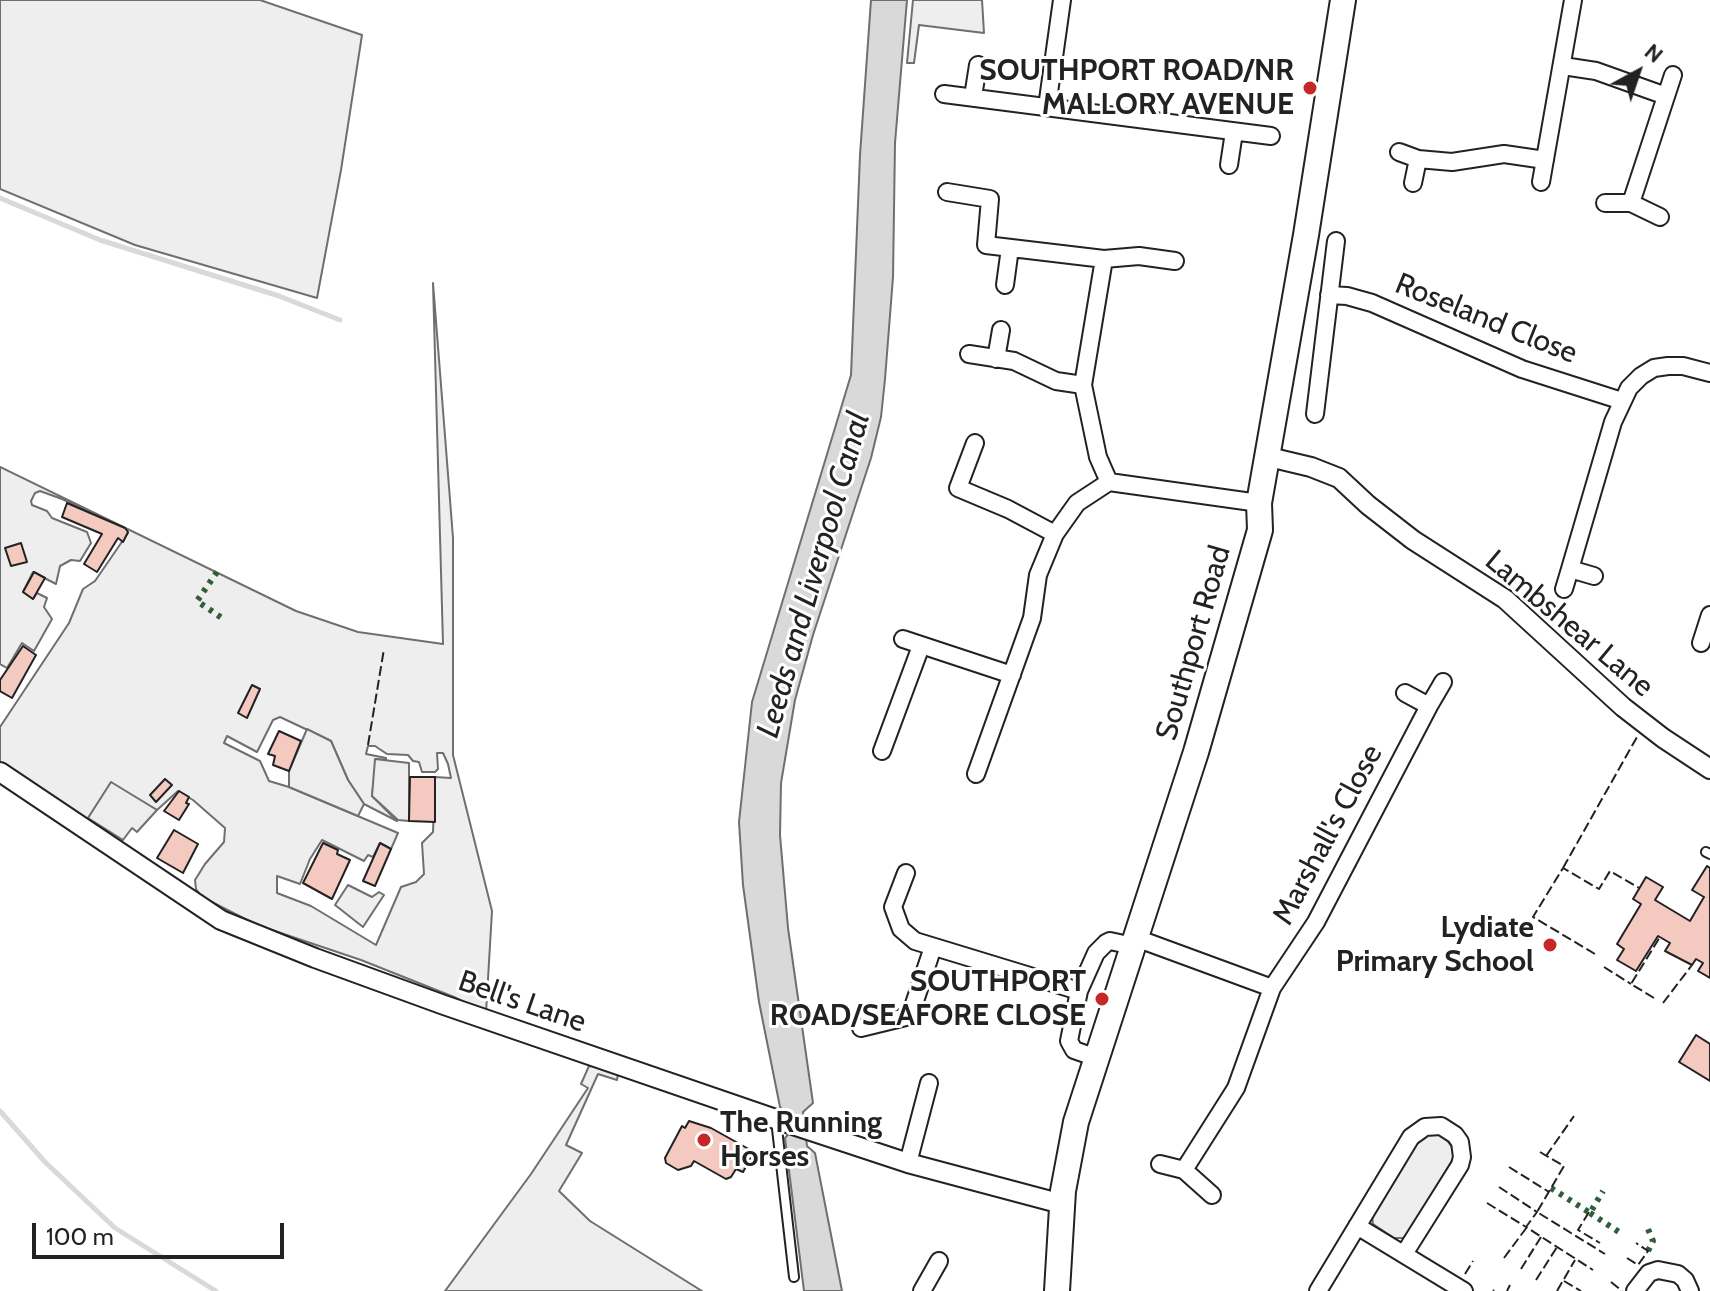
<!DOCTYPE html>
<style>
body{margin:0}
#map{position:relative;width:1710px;height:1291px;overflow:hidden;background:#fff;font-family:Cabin,sans-serif}
canvas{display:block}
.north{position:absolute;left:1598px;top:32px;width:80px;height:80px;-webkit-text-stroke:6px #fff;paint-order:stroke;rotate:40deg;font-size:22px;font-weight:700;line-height:32px;text-align:center;color:#222}
.north::after{content:'';display:block;margin:auto;width:28px;height:36px;background:#222;clip-path:polygon(50% 0,100% 100%,50% 72%,0 100%)}
.scale{position:absolute;left:32px;top:1223px;width:252px;height:36px;box-sizing:border-box;border:4px solid #222;border-top:0;padding-left:10px;font-size:24px;line-height:28px;white-space:nowrap;color:#222;-webkit-text-stroke:6px #fff;paint-order:stroke}
</style>
<div id="map">
<canvas width="1710" height="1291"></canvas>
<div class="north">N</div>
<div class="scale">100 m</div>
</div>
<script>
const ctx = document.querySelector('canvas').getContext('2d');
ctx.lineJoin = 'round';
function fillPath(path, color) {
  ctx.fillStyle = color;
  ctx.fill(path, 'evenodd');
}
function poly(rows) {
  const path = new Path2D();
  for (const r of rows) {
    path.moveTo(r[0], r[1]);
    for (let i = 2; i < r.length; i += 2) path.lineTo(r[i], r[i + 1]);
  }
  return path;
}
function strokePath(path, color, width, dash) {
  ctx.strokeStyle = color;
  ctx.lineWidth = width;
  ctx.lineCap = dash ? 'butt' : 'round';
  ctx.setLineDash(dash || []);
  ctx.stroke(path);
}
function write(font, color, halo, rows, align = 'center') {
  ctx.font = font + ' Cabin,sans-serif';
  ctx.lineWidth = 6;
  ctx.setLineDash([]);
  ctx.textBaseline = 'middle';
  ctx.strokeStyle = halo;
  ctx.fillStyle = color;
  for (const [text, x, y, turn = 0] of rows) {
    ctx.save();
    ctx.translate(x, y);
    ctx.rotate((+turn || 0) * Math.PI / 180);
    ctx.textAlign = isNaN(turn) ? turn : align;
    if (halo) ctx.strokeText(text, 0, 0);
    ctx.fillText(text, 0, 0);
    ctx.restore();
  }
}
const green = poly([
 [0,0,260,0,362,35,341,170,317,298,135,245,0,189,0,0],
 [913,0,982,0,984,33,919,25,914,63,907,63,913,0],
 [433,283,453,538,453,755,492,911,486,1013,454,997,361,960,257,925,202,897,196,889,195,880,205,864,224,842,225,828,193,800,178,791,157,810,111,783,87,820,0,763,0,727,69,623,83,589,95,581,128,533,124,528,62,499,40,491,35,493,31,501,32,505,47,511,52,518,87,532,91,543,80,561,71,560,60,566,56,584,33,572,23,592,33,599,37,593,47,598,44,607,52,619,34,651,22,643,7,668,0,664,0,467,296,611,358,632,443,644,433,283],
 [280,717,331,741,348,780,364,804,397,821,372,796,376,759,386,760,386,758,366,754,368,746,375,746,387,754,408,755,413,761,419,762,422,772,435,772,438,769,437,753,443,753,448,764,451,778,435,777,433,832,422,843,424,874,416,882,401,887,376,945,311,906,277,893,277,876,300,884,310,859,322,840,364,861,368,855,373,857,380,843,391,849,398,833,289,787,269,781,260,761,224,743,227,736,257,752,273,720,280,717],
 [348,885,372,897,379,892,384,895,363,927,335,905,348,885],
 [589,1066,602,1067,618,1074,617,1080,598,1074,566,1145,582,1153,559,1191,590,1221,702,1291,445,1291,531,1174,588,1088,581,1084,589,1066],
 [1427,1134,1440,1135,1447,1140,1453,1149,1453,1159,1407,1235,1403,1238,1394,1238,1373,1224,1372,1216,1416,1142,1427,1134]
]);
const parking = poly([
 [307,729,331,741,348,780,364,804,358,816,289,787,289,771,307,729],
 [375,759,409,763,409,821,398,820,372,796,375,759],
 [111,782,157,810,137,832,132,828,123,840,88,818,111,782]
]);
const water = poly([
 [871,0,907,0,895,143,893,277,885,379,881,417,871,458,813,635,795,700,781,783,780,835,788,928,813,1103,803,1112,807,1146,815,1153,842,1291,804,1291,785,1138,792,1130,792,1120,780,1107,759,1002,743,885,739,822,752,702,851,375,860,155,871,0]
]);
const stream = poly([
 [0,198,100,240,279,296,340,320],
 [0,1111,45,1162,115,1228,216,1291]
]);
const building = poly([
 [67,503,125,528,128,532,123,542,118,538,97,572,84,564,102,534,62,517,67,503],
 [21,543,27,562,11,566,5,548,21,543],
 [34,572,45,578,33,599,23,592,34,572],
 [23,646,36,655,12,698,0,691,0,680,23,646],
 [252,685,260,689,247,718,238,713,252,685],
 [279,731,301,741,289,771,273,765,275,756,268,754,279,731],
 [410,777,435,777,435,822,409,821,410,777],
 [165,779,172,785,156,802,150,795,165,779],
 [179,791,189,797,186,803,189,804,179,820,164,811,179,791],
 [174,830,198,844,183,873,157,858,174,830],
 [323,843,338,850,337,854,350,860,332,899,303,883,323,843],
 [380,843,391,849,375,886,363,881,380,843],
 [1707,866,1710,868,1710,978,1698,971,1703,963,1696,959,1692,965,1665,951,1670,943,1658,936,1636,971,1617,960,1624,949,1617,944,1641,904,1633,899,1646,877,1663,887,1655,900,1690,921,1704,897,1692,890,1707,866],
 [1696,1035,1710,1044,1710,1081,1679,1062,1696,1035],
 [689,1121,711,1128,754,1152,743,1172,736,1169,731,1177,726,1179,694,1161,691,1166,678,1170,666,1163,665,1158,682,1126,685,1128,689,1121]
]);
const service = poly([
 [1706,852,1710,854],
 [776,1120,794,1277]
]);
const minor = poly([
 [1563,66,1596,71,1666,96],
 [944,94,1271,136],
 [973,97,978,65],
 [1047,107,1062,0],
 [1399,152,1418,159,1413,183],
 [1418,159,1452,162,1504,154,1545,160],
 [1229,165,1234,132],
 [1541,182,1573,0],
 [947,192,990,199,986,245,1104,259,1139,256,1175,261],
 [1605,203,1631,203,1660,217],
 [1631,203,1673,75],
 [1104,259,1083,385,1098,457,1109,482],
 [1005,285,1010,248],
 [1329,295,1347,296,1372,303,1522,369,1622,401],
 [969,354,1014,361,1056,381,1083,385],
 [996,359,1001,330],
 [1315,414,1336,241],
 [975,443,958,488,1008,509,1055,534],
 [1570,569,1613,422,1629,388,1641,376,1654,368,1668,366,1683,366,1710,373],
 [1564,589,1570,569,1594,576],
 [903,639,1012,675],
 [1701,643,1710,615],
 [1405,693,1429,706,1443,682],
 [882,751,921,646],
 [976,774,1032,618,1038,575,1055,534,1077,503,1109,482,1259,503],
 [906,873,893,907,901,929,915,941,1079,991],
 [1136,938,1272,988],
 [861,1028,910,1016,933,947],
 [1097,1058,1074,1050,1069,1041,1079,991,1096,953,1106,943,1110,941,1133,946],
 [908,1163,929,1083],
 [1160,1164,1184,1170,1212,1195],
 [1184,1170,1236,1088,1272,988,1316,922,1429,706],
 [1357,1226,1464,1291],
 [922,1291,939,1261],
 [1318,1291,1411,1137,1425,1127,1441,1126,1455,1135,1460,1142,1462,1157,1460,1165,1404,1254],
 [1635,1291,1649,1273,1658,1270,1678,1274,1685,1280,1690,1291]
]);
const tertiary = poly([
 [1269,457,1311,467,1339,478,1368,505,1413,540,1505,599,1623,707,1663,738,1710,769],
 [0,772,221,920,315,958,444,1005,790,1124,908,1163,1062,1204]
]);
const primary = poly([
 [1057,1291,1063,1191,1076,1122,1196,752,1260,530,1259,503,1306,235,1343,0]
]);
const hedge = poly([
 [217,572,197,601,222,618],
 [1551,1188,1590,1213,1603,1191],
 [1590,1213,1619,1232],
 [1648,1251,1653,1241,1648,1229]
]);
const fence = poly([
 [368,745,384,649],
 [1563,868,1637,737],
 [1595,954,1533,917,1563,868,1599,889,1610,871,1639,888],
 [1604,967,1631,984],
 [1654,998,1631,984,1660,937],
 [1663,1003,1692,965],
 [1540,1152,1564,1166,1537,1212,1605,1254],
 [1546,1156,1574,1116],
 [1509,1167,1549,1192],
 [1499,1187,1537,1212,1526,1227,1593,1270],
 [1487,1203,1526,1227],
 [1589,1212,1578,1230,1600,1243],
 [1504,1258,1527,1227],
 [1627,1258,1638,1265,1648,1251,1636,1243],
 [1521,1269,1541,1237],
 [1465,1274,1473,1261],
 [1536,1280,1557,1247],
 [1564,1281,1581,1291],
 [1611,1282,1622,1291],
 [1493,1290,1494,1291],
 [1507,1291,1510,1285],
 [1557,1291,1575,1260]
]);
const markers = [
 [1310,88,8,"#c62828"],
 [1550,945,8,"#c62828"],
 [1102,999,8,"#c62828"],
 [704,1140,8,"#c62828"]
];
const poiNames = [
 ["SOUTHPORT ROAD/NR",1294,71],
 ["MALLORY AVENUE",1294,105],
 ["Lydiate",1534,928],
 ["Primary School",1534,962],
 ["SOUTHPORT",1086,982],
 ["ROAD/SEAFORE CLOSE",1086,1016],
 ["The Running",720,1123,"left"],
 ["Horses",720,1157,"left"]
];
const streetNames = [
 ["Roseland Close",1486,319,22],
 ["Lambshear Lane",1569,624,40],
 ["Southport Road",1194,643,-74],
 ["Marshall's Close",1328,835,-62],
 ["Bell's Lane",522,1002,19]
];
const waterNames = [
 ["Leeds and Liverpool Canal",814,575,-74]
];
fillPath(green, '#eee');
strokePath(green, '#6f6f6f', 2);
fillPath(parking, '#ededed');
strokePath(parking, '#6f6f6f', 2);
fillPath(water, '#d9d9d9');
strokePath(water, '#6f6f6f', 2);
strokePath(stream, '#d9d9d9', 5);
fillPath(building, '#f3c9c0');
strokePath(building, '#222', 2);
strokePath(service, '#222', 12);
strokePath(minor, '#222', 20);
strokePath(tertiary, '#222', 22);
strokePath(primary, '#222', 28);
strokePath(service, '#fff', 8);
strokePath(minor, '#fff', 16);
strokePath(tertiary, '#fff', 18);
strokePath(primary, '#fff', 24);
strokePath(hedge, '#2f5e38', 6, [4, 6]);
strokePath(fence, '#222', 2, [10, 4]);
for (const [x, y, r, color] of markers) {
  const dot = new Path2D();
  dot.arc(x, y, r, 0, 2 * Math.PI);
  ctx.fillStyle = color;
  ctx.fill(dot);
  strokePath(dot, '#fff', 3);
}
write('bold 30px', '#222', '#fff', poiNames, 'right');
write('30px', '#222', '#fff', streetNames);
write('italic 32px', '#222', '#fff', waterNames);
</script>
